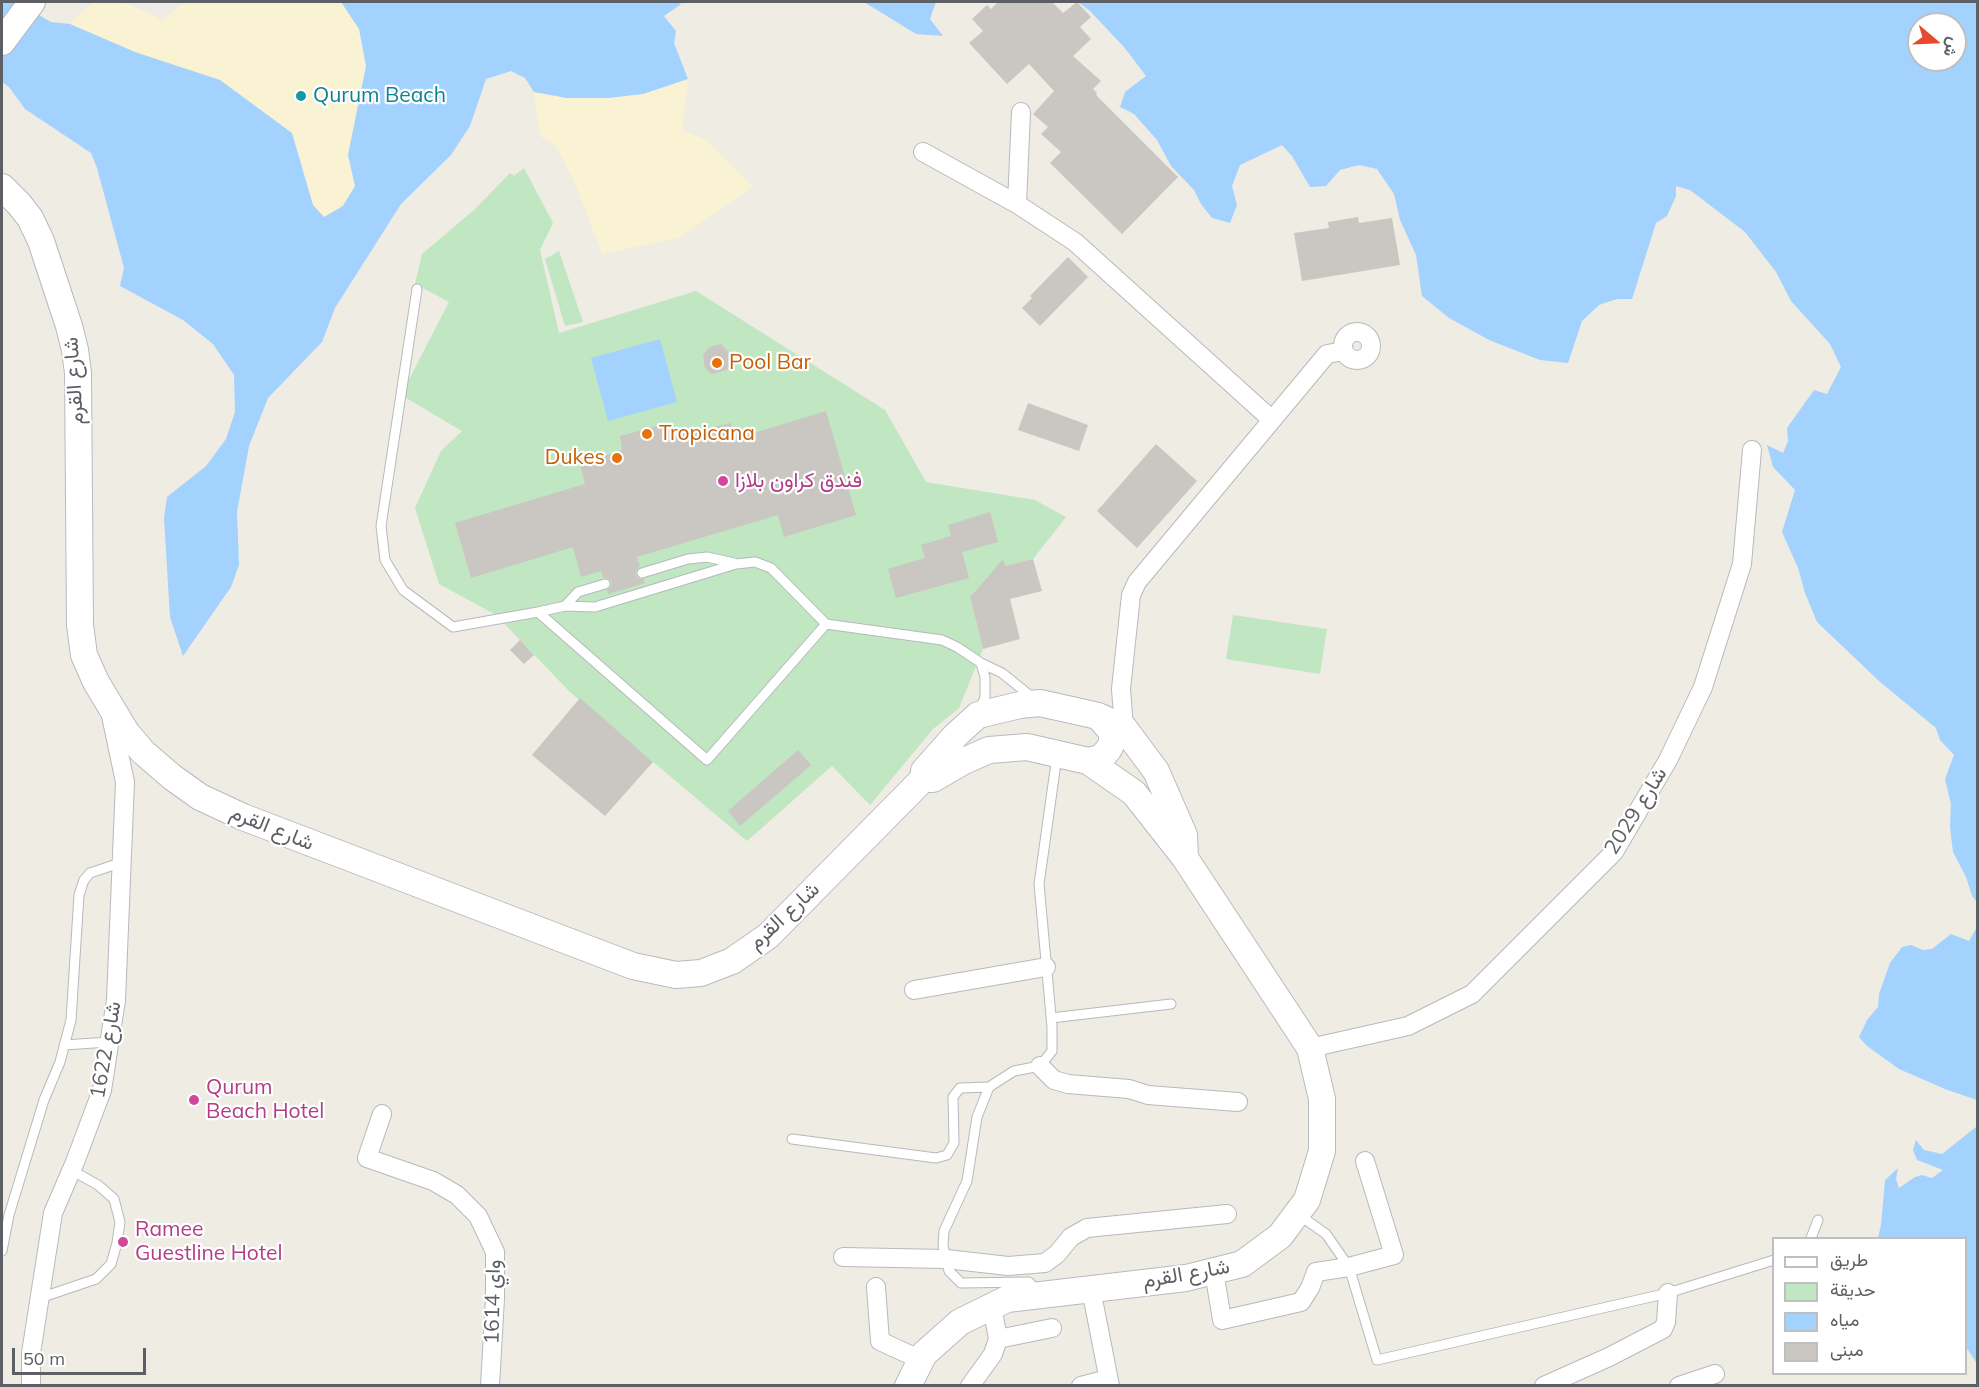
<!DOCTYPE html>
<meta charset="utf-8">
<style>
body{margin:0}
#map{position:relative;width:1979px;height:1387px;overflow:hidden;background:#eeece3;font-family:Mulish,Vazirmatn,sans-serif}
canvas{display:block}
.frame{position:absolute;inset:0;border:3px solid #5c5f64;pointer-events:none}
.legend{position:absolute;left:1772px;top:1237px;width:195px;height:138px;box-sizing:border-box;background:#fff;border:2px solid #bebfc1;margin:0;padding:8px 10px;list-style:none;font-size:18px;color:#5c5f64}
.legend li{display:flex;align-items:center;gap:12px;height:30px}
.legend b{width:30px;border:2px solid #bebfc1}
.north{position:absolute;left:1907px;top:12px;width:60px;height:60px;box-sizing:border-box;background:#fff;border:2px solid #bebfc1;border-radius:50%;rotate:109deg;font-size:16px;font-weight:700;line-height:24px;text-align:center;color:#5c5f64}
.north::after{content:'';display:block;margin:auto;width:21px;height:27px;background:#e8482f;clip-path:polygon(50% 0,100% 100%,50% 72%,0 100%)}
.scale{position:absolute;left:12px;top:1348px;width:134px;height:27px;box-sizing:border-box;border:3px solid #5c5f64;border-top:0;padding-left:8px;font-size:18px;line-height:21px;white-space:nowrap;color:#5c5f64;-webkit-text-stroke:4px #fff;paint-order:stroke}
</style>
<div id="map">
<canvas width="1979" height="1387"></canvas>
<div class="frame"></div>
<ul class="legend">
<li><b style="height:8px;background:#fff"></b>طريق</li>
<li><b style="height:16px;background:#c0e6c2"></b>حديقة</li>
<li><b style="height:16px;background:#a3d2fe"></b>مياه</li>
<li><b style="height:16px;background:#cac6c1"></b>مبنى</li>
</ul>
<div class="north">ش</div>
<div class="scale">50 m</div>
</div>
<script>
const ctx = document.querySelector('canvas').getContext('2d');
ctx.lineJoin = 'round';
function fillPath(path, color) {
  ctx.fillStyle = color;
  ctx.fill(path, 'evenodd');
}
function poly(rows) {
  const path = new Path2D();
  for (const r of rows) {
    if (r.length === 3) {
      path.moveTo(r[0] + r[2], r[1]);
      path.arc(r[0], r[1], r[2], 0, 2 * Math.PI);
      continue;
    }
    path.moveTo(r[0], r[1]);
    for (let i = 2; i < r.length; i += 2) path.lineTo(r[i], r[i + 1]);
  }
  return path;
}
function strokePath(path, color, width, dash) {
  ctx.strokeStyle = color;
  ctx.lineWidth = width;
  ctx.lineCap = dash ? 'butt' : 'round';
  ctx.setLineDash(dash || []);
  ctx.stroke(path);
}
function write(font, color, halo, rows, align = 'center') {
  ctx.font = font + ' Mulish,Vazirmatn,sans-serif';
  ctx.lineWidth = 4.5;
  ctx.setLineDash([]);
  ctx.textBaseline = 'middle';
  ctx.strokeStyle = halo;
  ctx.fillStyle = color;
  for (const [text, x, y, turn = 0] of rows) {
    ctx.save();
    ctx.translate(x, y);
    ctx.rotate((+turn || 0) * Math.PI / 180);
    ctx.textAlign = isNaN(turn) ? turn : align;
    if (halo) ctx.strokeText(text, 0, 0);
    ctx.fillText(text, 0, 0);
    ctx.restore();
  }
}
const green = poly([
 [524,168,553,223,540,250,559,333,696,291,885,410,926,482,1035,500,1066,517,1033,559,994,569,970,597,983,649,959,708,933,729,870,805,832,766,747,841,569,691,496,615,439,584,415,508,441,451,462,431,401,395,449,302,415,284,422,254,474,210,510,173,514,176],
 [559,251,583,322,565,326,545,259],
 [1233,615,1327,629,1320,674,1226,659]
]);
const sand = poly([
 [98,2,123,2,163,20,185,2,341,2,359,29,366,66,348,155,355,186,343,205,324,218,313,205,292,133,276,123,135,52,70,24,90,5],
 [688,79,682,130,708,141,753,187,679,238,602,254,577,188,557,147,540,136,534,92,567,98,643,94]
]);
const water = poly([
 [2,2,16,2,51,22,70,24,135,52,220,80,292,133,313,205,324,217,343,206,355,186,348,155,366,66,359,29,341,2,681,2,680,5,664,16,676,31,674,43,688,79,643,94,608,98,567,98,534,92,525,78,511,71,486,79,470,126,451,155,401,204,335,308,322,342,268,398,249,446,237,512,239,565,231,587,183,656,170,617,164,518,167,497,206,466,226,439,235,412,234,375,213,344,183,320,120,286,124,268,97,168,91,153,25,109,9,87,2,82],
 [864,2,936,2,930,19,943,36,916,34],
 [1078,2,1977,2,1977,902,1972,896,1966,877,1953,852,1950,827,1951,804,1945,779,1954,755,1940,740,1936,728,1879,681,1817,622,1805,593,1798,568,1782,532,1795,490,1773,467,1767,445,1783,453,1788,441,1787,428,1814,390,1827,394,1841,367,1830,344,1791,301,1776,272,1745,232,1690,190,1676,186,1676,196,1667,216,1656,223,1632,299,1617,299,1599,305,1582,321,1568,363,1540,360,1489,340,1449,318,1422,296,1416,255,1400,220,1394,194,1377,169,1359,165,1340,170,1326,186,1310,187,1292,156,1282,145,1240,165,1232,186,1237,205,1230,223,1212,218,1201,204,1194,190,1171,166,1157,140,1134,114,1120,107,1125,92,1146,76,1124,47,1090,11],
 [1919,24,1955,24,1955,60,1919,60],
 [660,339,677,402,608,421,591,358],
 [1977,927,1977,1100,1945,1089,1899,1069,1867,1046,1859,1037,1867,1020,1878,1007,1879,994,1890,963,1902,947,1911,945,1923,950,1932,949,1951,934,1969,941],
 [1977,1122,1978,1364,1977,1364,1968,1350,1966,1349,1966,1238,1878,1238,1881,1225,1885,1180,1898,1168,1896,1179,1899,1188,1915,1177,1922,1175,1932,1178,1943,1170,1917,1160,1913,1150,1916,1140,1924,1150,1942,1154,1976,1127]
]);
const building = poly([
 [998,2,1052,2,1063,13,1077,2,1091,17,1080,27,1091,39,1073,56,1101,81,1093,89,1097,93,1096,95,1178,177,1122,234,1050,163,1061,152,1041,134,1048,127,1033,114,1054,91,1029,64,1007,84,969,43,983,31,972,19,987,5,991,9],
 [1358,217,1359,223,1392,218,1400,265,1302,281,1294,233,1329,228,1328,222],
 [1068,257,1088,277,1040,326,1022,308,1032,298,1030,296],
 [721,344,734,358,727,370,712,374,705,368,703,355,709,347],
 [1028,403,1088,425,1079,451,1018,430],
 [826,411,856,515,784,537,778,515,637,557,640,566,637,569,635,574,638,578,644,579,645,583,608,594,607,590,610,588,612,583,609,579,603,577,601,571,581,577,573,547,471,578,455,523,585,484,580,464,622,450,620,436,670,423,675,435,731,423,734,439],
 [1156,444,1197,481,1137,548,1097,511],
 [990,512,998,542,962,552,969,578,896,598,888,569,925,558,921,545,951,536,948,525],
 [1003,559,1005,566,1033,559,1042,591,1010,599,1020,639,983,649,970,597],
 [520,640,534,655,524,664,510,650],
 [580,698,653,762,605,816,532,755],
 [798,750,811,765,740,826,728,811]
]);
const lane = poly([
 [417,289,381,526,385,560,403,590,453,627,538,612],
 [642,573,688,559,707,557,734,563],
 [565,606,578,592,605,584],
 [826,624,707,760,538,612,565,606,595,607,736,564,755,562,771,568,826,624,942,640,957,647,981,663,1002,673,1033,698],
 [980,710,985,697,985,677,981,663],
 [1051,1018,1171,1004],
 [64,1045,109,1042],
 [792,1139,936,1158,947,1155,954,1143,953,1097,960,1088,989,1087],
 [1299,1215,1326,1234,1349,1267,1377,1360,1668,1293,1774,1260],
 [1811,1238,1818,1220],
 [2,1251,9,1215,44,1100,60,1062,71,1020,79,895,84,880,90,873,123,862],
 [1038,1292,1029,1282,961,1283,949,1271,943,1246,944,1231,967,1181,977,1117,989,1087,1014,1071,1040,1066,1052,1051,1052,1027,1039,884,1057,756],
 [40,1298,96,1279,111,1264,117,1243,120,1222,114,1199,98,1185,71,1170]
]);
const street = poly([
 [1021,112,1017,204,1075,242,1272,420,1137,582,1131,595,1121,689,1124,728],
 [923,152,1017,204],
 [1357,346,14],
 [1272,420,1327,354,1344,351],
 [914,990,1046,967],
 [1310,1048,1408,1026,1472,994,1614,852,1668,760,1703,687,1742,564,1752,450],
 [1040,1066,1054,1080,1068,1084,1129,1089,1148,1095,1238,1102],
 [382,1114,367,1158,433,1181,457,1195,478,1216,495,1252,495,1298,490,1386],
 [843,1257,946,1259,1008,1266,1045,1263,1057,1254,1071,1237,1087,1228,1227,1214],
 [1214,1271,1222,1320,1301,1302,1310,1288,1316,1272,1349,1267,1394,1255,1365,1161],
 [876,1287,880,1341,921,1360],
 [1091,1289,1110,1386],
 [998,1339,1052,1328],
 [31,1386,31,1353,53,1213,75,1162,102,1090,116,1000,125,782,111,716],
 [970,1386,993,1354,998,1339,992,1306],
 [1081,1386,1108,1379],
 [1544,1386,1609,1357,1663,1329,1666,1322,1668,1293],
 [1679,1386,1715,1374]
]);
const secondary = poly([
 [2,42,32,2],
 [2,187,19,204,30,218,41,241,69,326,75,350,78,373,80,625,84,655,96,682,126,732,143,752,172,777,200,797,243,817,633,966,676,975,701,973,732,961,768,936,923,779,924,771,956,735,978,715,1020,705,1040,703,1098,716,1124,728,1156,771,1184,835,1185,858],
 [1088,761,1101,758,1109,749,1112,742,1112,732,1098,716],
 [908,1386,924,1354,960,1322,1007,1299,1186,1278,1242,1264,1280,1236,1307,1200,1322,1151,1322,1099,1310,1048,1185,858,1134,793,1088,761,1027,747,989,750,964,761,933,779,923,779]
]);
const markers = [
 [301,96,6,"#0f9aa8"],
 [717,363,6,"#e8710a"],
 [647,434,6,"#e8710a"],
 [617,458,6,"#e8710a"],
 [723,481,6,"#d1479c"],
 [194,1100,6,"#d1479c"],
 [123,1242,6,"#d1479c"]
];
const cultureNames = [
 ["Qurum Beach",313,96]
];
const foodNames = [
 ["Pool Bar",729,363],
 ["Tropicana",659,434],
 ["Dukes",605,458,"right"]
];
const streetNames = [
 ["شارع القرم",74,381,-94],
 ["2029 شارع",1636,811,-58],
 ["شارع القرم",272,828,22],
 ["شارع القرم",784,916,-43],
 ["1622 شارع",106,1050,-80],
 ["شارع القرم",1186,1274,-10],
 ["واي 1614",493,1302,-89]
];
const hotelNames = [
 ["فندق كراون بلازا",735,481],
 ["Qurum",206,1088],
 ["Beach Hotel",206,1112],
 ["Ramee",135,1230],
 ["Guestline Hotel",135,1254]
];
fillPath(green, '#c0e6c2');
fillPath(sand, '#faf3d3');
fillPath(water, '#a3d2fe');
fillPath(building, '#cac6c1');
strokePath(lane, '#b6b9be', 11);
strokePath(street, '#b6b9be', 20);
strokePath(secondary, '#b7bac0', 28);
strokePath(lane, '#fff', 9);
strokePath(street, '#fff', 18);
strokePath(secondary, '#fff', 26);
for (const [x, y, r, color] of markers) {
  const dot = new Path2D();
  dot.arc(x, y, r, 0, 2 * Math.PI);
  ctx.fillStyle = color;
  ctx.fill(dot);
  strokePath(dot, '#fff', 2);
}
write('21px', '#0d838f', '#fff', cultureNames, 'left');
write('21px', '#c56008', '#fff', foodNames, 'left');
write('21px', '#5c5f64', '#fff', streetNames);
write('21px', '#b23c85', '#fff', hotelNames, 'left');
</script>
